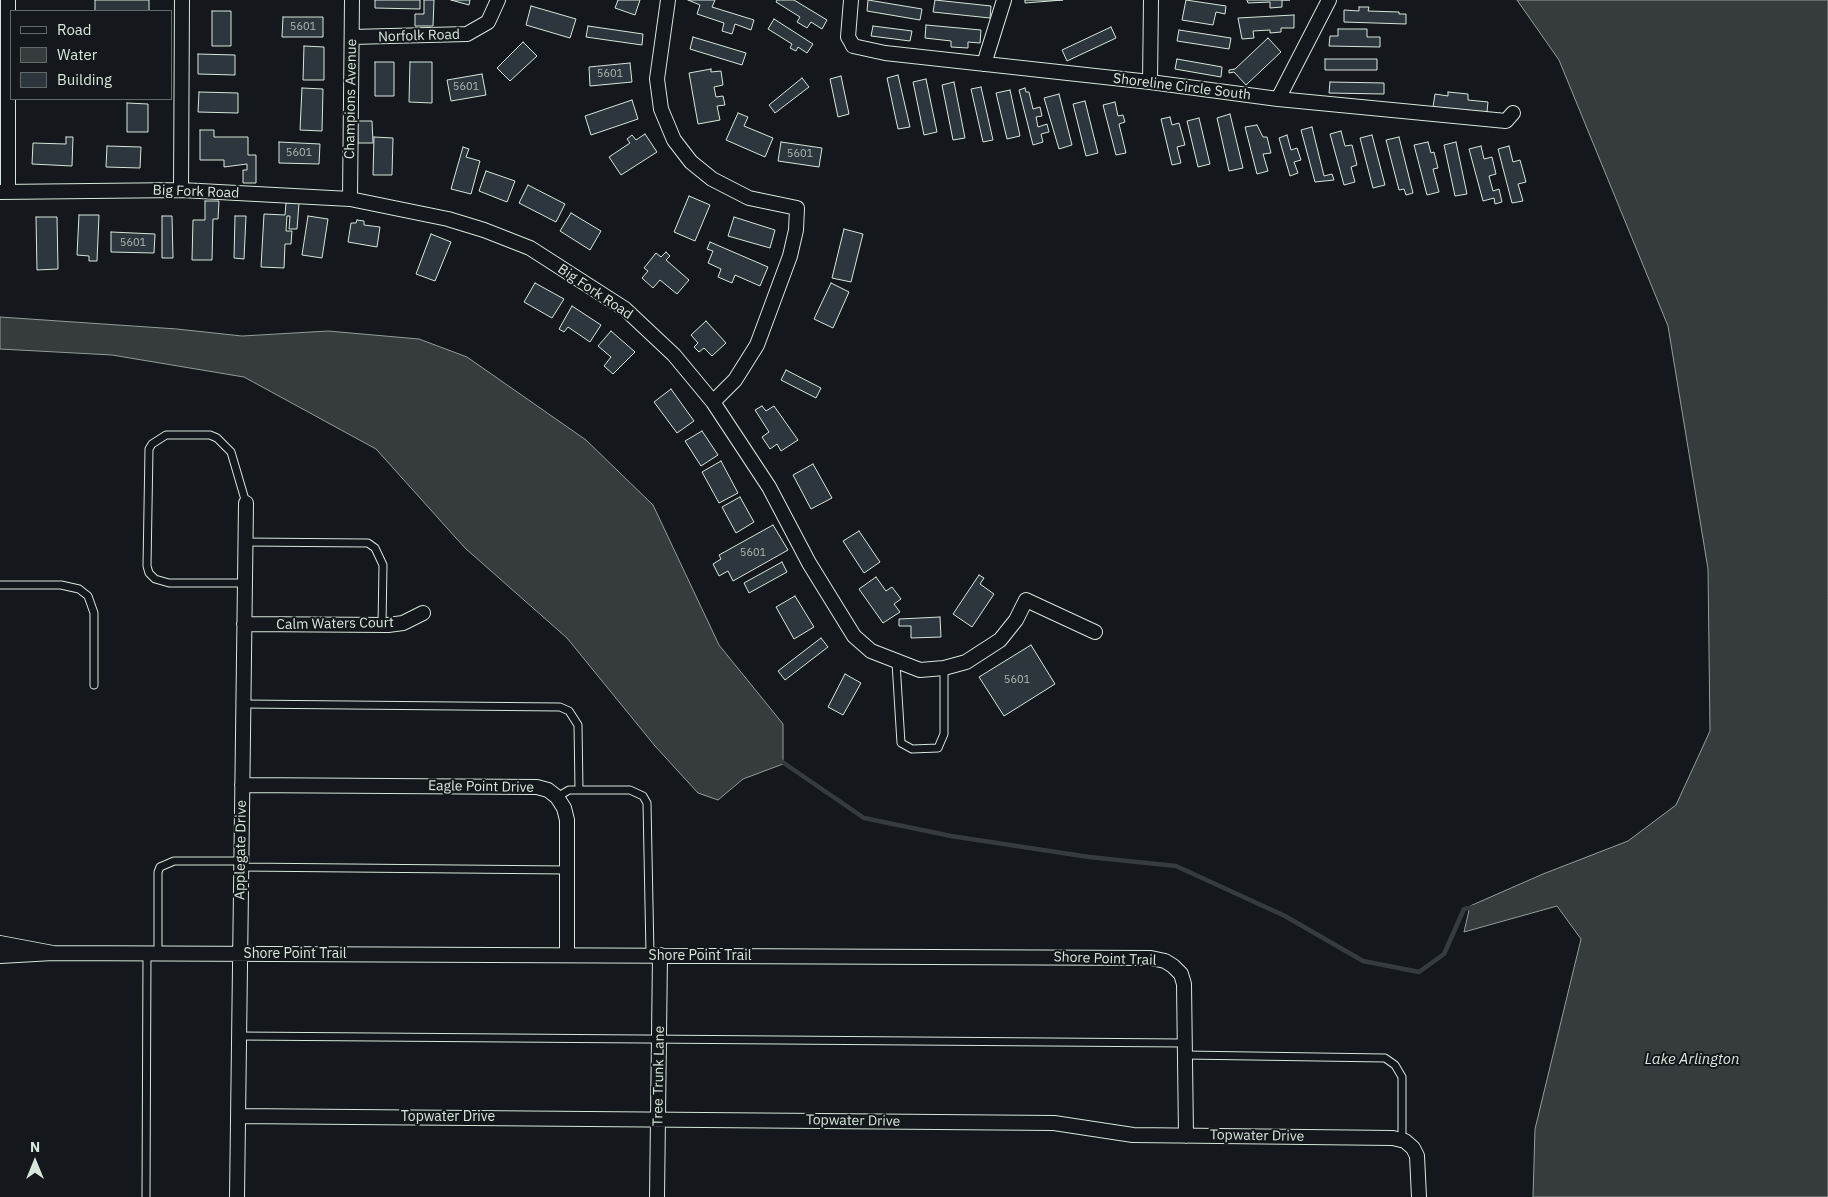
<!DOCTYPE html>
<style>
body{margin:0}
#map{position:relative;width:1828px;height:1197px;overflow:hidden;background:#14181c;font-family:"IBM Plex Sans",sans-serif}
canvas{display:block}
.legend{position:absolute;left:10px;top:10px;width:162px;height:90px;box-sizing:border-box;background:#14181c;border:1px solid #626a69;margin:0;padding:6px 9px;list-style:none;font-size:15px;color:#d8e6dc}
.legend li{display:flex;align-items:center;gap:10px;height:25px}
.legend b{width:25px;border:1px solid #626a69}
.north{position:absolute;left:10px;top:1137px;width:50px;height:50px;-webkit-text-stroke:4px #14181c;paint-order:stroke;rotate:0deg;font-size:14px;font-weight:700;line-height:20px;text-align:center;color:#d8e6dc}
.north::after{content:'';display:block;margin:auto;width:18px;height:22px;background:#d8e6dc;clip-path:polygon(50% 0,100% 100%,50% 72%,0 100%)}
</style>
<div id="map">
<canvas width="1828" height="1197"></canvas>
<ul class="legend">
<li><b style="height:6px;background:#14181c"></b>Road</li>
<li><b style="height:14px;background:#363b3e"></b>Water</li>
<li><b style="height:14px;background:#2c363c"></b>Building</li>
</ul>
<div class="north">N</div>
</div>
<script>
const ctx = document.querySelector('canvas').getContext('2d');
ctx.lineJoin = 'round';
function fillPath(path, color) {
  ctx.fillStyle = color;
  ctx.fill(path, 'evenodd');
}
function poly(rows) {
  const path = new Path2D();
  for (const r of rows) {
    path.moveTo(r[0], r[1]);
    for (let i = 2; i < r.length; i += 2) path.lineTo(r[i], r[i + 1]);
  }
  return path;
}
function strokePath(path, color, width, dash) {
  ctx.strokeStyle = color;
  ctx.lineWidth = width;
  ctx.lineCap = dash ? 'butt' : 'round';
  ctx.setLineDash(dash || []);
  ctx.stroke(path);
}
function write(font, color, halo, rows, align = 'center') {
  ctx.font = font + ' "IBM Plex Sans",sans-serif';
  ctx.lineWidth = 4;
  ctx.setLineDash([]);
  ctx.textBaseline = 'middle';
  ctx.strokeStyle = halo;
  ctx.fillStyle = color;
  for (const [text, x, y, turn = 0] of rows) {
    ctx.save();
    ctx.translate(x, y);
    ctx.rotate((+turn || 0) * Math.PI / 180);
    ctx.textAlign = isNaN(turn) ? turn : align;
    if (halo) ctx.strokeText(text, 0, 0);
    ctx.fillText(text, 0, 0);
    ctx.restore();
  }
}
const water = poly([
 [1517,0,1828,0,1828,1197,1533,1197,1535,1129,1581,939,1557,906,1464,932,1470,906,1543,874,1628,841,1676,805,1710,731,1708,569,1668,326,1559,60,1517,0],
 [0,317,177,329,242,336,328,331,419,339,467,357,586,440,653,505,719,645,783,724,783,764,743,779,718,800,698,793,655,746,567,638,465,548,376,449,244,377,112,355,0,349,0,317]
]);
const stream = poly([
 [778,759,864,818,951,836,1089,857,1176,866,1285,916,1363,961,1419,972,1444,954,1464,909,1475,907]
]);
const building = poly([
 [95,0,149,0,149,11,95,11,95,0],
 [375,0,420,0,420,9,375,8,375,0],
 [424,0,434,0,433,26,415,26,415,14,424,14,424,0],
 [451,0,470,0,469,5,451,0],
 [618,0,640,0,635,15,615,8,618,0],
 [688,0,715,0,712,7,754,20,751,30,735,24,732,34,722,31,724,23,697,14,700,5,688,0],
 [777,0,794,0,827,20,822,29,811,22,807,28,797,22,800,17,776,2,777,0],
 [868,0,922,9,920,20,867,11,868,0],
 [935,0,991,6,990,18,933,12,935,0],
 [1025,0,1063,0,1025,3,1025,0],
 [1186,0,1226,6,1225,14,1216,12,1213,25,1182,20,1186,0],
 [1247,0,1290,0,1282,0,1282,7,1270,8,1270,2,1248,3,1247,0],
 [531,6,576,19,570,38,526,25,531,6],
 [1359,7,1369,7,1368,11,1399,12,1399,14,1406,14,1406,24,1344,22,1344,10,1359,11,1359,7],
 [212,11,231,11,231,46,212,46,212,11],
 [1294,15,1294,28,1281,28,1281,32,1270,33,1270,30,1253,31,1254,38,1242,39,1238,18,1294,15],
 [283,17,323,17,323,37,282,37,283,17],
 [774,19,813,44,807,53,798,47,796,51,790,48,792,44,768,29,774,19],
 [926,25,981,30,980,43,968,42,968,48,951,47,951,41,925,38,926,25],
 [588,26,643,34,642,45,586,37,588,26],
 [873,26,912,31,910,41,871,36,873,26],
 [1111,27,1116,38,1067,61,1062,50,1111,27],
 [1338,29,1367,29,1367,37,1380,37,1380,47,1329,46,1330,36,1338,36,1338,29],
 [1179,30,1231,38,1229,49,1177,41,1179,30],
 [693,37,746,53,742,65,690,49,693,37],
 [1268,38,1281,52,1246,85,1234,72,1229,73,1229,70,1235,69,1268,38],
 [523,42,537,56,510,81,497,68,523,42],
 [304,46,324,47,324,80,303,80,304,46],
 [198,54,235,55,235,75,198,74,198,54],
 [1177,59,1222,67,1221,77,1175,69,1177,59],
 [1325,59,1377,59,1377,70,1325,70,1325,59],
 [375,62,394,62,394,96,375,96,375,62],
 [410,62,432,62,432,103,409,102,410,62],
 [630,63,632,82,590,86,589,67,630,63],
 [711,69,711,72,721,71,723,85,714,87,716,97,723,96,725,105,717,106,720,120,698,124,689,73,711,69],
 [482,74,486,95,451,101,447,80,482,74],
 [898,75,910,127,898,129,887,78,898,75],
 [841,76,849,114,838,117,830,79,841,76],
 [802,78,809,87,775,113,769,105,802,78],
 [926,79,937,132,924,135,913,82,926,79],
 [954,82,965,138,953,140,942,85,954,82],
 [1330,82,1384,83,1384,94,1329,93,1330,82],
 [981,87,993,140,983,142,971,89,981,87],
 [302,88,323,89,322,131,300,130,302,88],
 [1025,88,1026,92,1029,92,1033,109,1040,107,1042,116,1036,117,1038,127,1047,124,1049,132,1041,134,1043,142,1033,145,1019,90,1025,88],
 [1010,90,1020,136,1007,139,996,93,1010,90],
 [199,92,238,93,238,113,198,112,199,92],
 [1448,92,1468,94,1468,100,1488,102,1487,112,1433,107,1435,94,1448,96,1448,92],
 [1059,94,1072,145,1059,149,1044,98,1059,94],
 [632,100,638,119,591,135,585,116,632,100],
 [1085,101,1098,153,1086,156,1073,104,1085,101],
 [1115,102,1118,116,1123,115,1125,122,1119,124,1126,153,1116,155,1103,105,1115,102],
 [127,103,148,104,148,132,127,132,127,103],
 [738,113,748,117,744,126,773,138,765,157,726,140,738,113],
 [1230,114,1243,168,1229,171,1217,118,1230,114],
 [1170,117,1172,125,1179,123,1185,145,1177,147,1181,163,1172,165,1161,119,1170,117],
 [1199,118,1210,164,1198,167,1187,121,1199,118],
 [357,121,372,121,373,143,358,143,357,121],
 [1257,125,1263,137,1267,137,1271,153,1263,154,1268,171,1257,174,1245,127,1257,125],
 [1312,127,1324,176,1332,174,1334,180,1315,182,1301,130,1312,127],
 [200,130,214,130,214,137,248,137,248,155,256,155,256,183,243,183,243,170,247,170,247,164,224,167,224,160,200,160,200,130],
 [1341,131,1345,146,1352,145,1357,165,1351,167,1355,182,1344,185,1330,134,1341,131],
 [645,134,657,152,621,175,609,157,630,143,627,139,632,135,636,140,645,134],
 [1287,135,1291,150,1297,148,1301,160,1294,162,1298,173,1290,176,1279,138,1287,135],
 [1372,135,1385,185,1373,188,1360,138,1372,135],
 [66,137,73,137,72,166,32,164,33,143,66,144,66,137],
 [374,137,393,138,392,175,373,175,374,137],
 [1399,137,1413,193,1406,195,1404,189,1399,190,1386,140,1399,137],
 [279,142,320,144,319,164,279,163,279,142],
 [781,142,822,148,819,167,778,161,781,142],
 [1428,142,1431,153,1434,152,1438,168,1433,169,1439,192,1427,195,1414,145,1428,142],
 [1456,142,1467,194,1455,196,1444,145,1456,142],
 [107,146,141,147,140,168,106,167,107,146],
 [1481,146,1484,159,1492,157,1496,174,1489,176,1493,191,1499,189,1502,202,1495,204,1494,198,1483,201,1469,149,1481,146],
 [1509,146,1513,162,1520,160,1526,182,1518,184,1523,201,1512,203,1498,149,1509,146],
 [463,147,469,149,466,157,480,161,471,194,451,189,463,147],
 [486,171,515,181,507,202,479,191,486,171],
 [528,185,565,204,556,222,519,203,528,185],
 [689,196,710,205,695,241,674,232,689,196],
 [205,201,219,201,218,219,213,219,212,260,192,260,193,220,205,220,205,201],
 [286,203,299,203,297,229,289,229,290,216,287,216,286,231,292,231,291,244,285,244,284,268,261,267,264,214,285,215,286,203],
 [571,213,601,231,590,250,560,231,571,213],
 [79,215,99,215,97,261,89,261,89,256,77,255,79,215],
 [162,216,172,216,173,258,162,258,162,216],
 [235,216,246,216,244,259,234,258,235,216],
 [308,216,328,219,322,258,302,255,308,216],
 [36,217,57,217,58,269,37,270,36,217],
 [734,217,775,230,770,248,728,236,734,217],
 [357,220,364,221,364,225,380,227,377,247,348,242,351,223,356,223,357,220],
 [844,229,863,234,851,282,832,278,844,229],
 [111,232,155,234,154,253,111,252,111,232],
 [431,234,451,242,435,281,416,274,431,234],
 [710,242,768,267,760,286,735,275,732,283,718,277,721,269,708,263,713,251,707,249,710,242],
 [666,252,670,256,666,260,689,280,677,294,660,280,653,288,642,278,648,271,644,268,656,253,661,257,666,252],
 [535,283,564,299,552,318,524,302,535,283],
 [831,283,849,292,833,328,814,319,831,283],
 [572,306,601,325,590,342,568,327,564,332,559,329,572,306],
 [706,321,726,343,712,356,704,348,699,352,694,347,698,343,691,335,706,321],
 [611,331,635,352,613,374,604,366,611,357,598,346,611,331],
 [786,370,821,388,816,398,781,380,786,370],
 [671,389,694,421,677,433,654,402,671,389],
 [762,406,766,411,774,406,798,440,781,451,777,444,770,449,762,437,769,432,755,410,762,406],
 [702,431,718,455,701,466,685,441,702,431],
 [721,461,738,493,719,503,702,472,721,461],
 [813,464,832,498,811,509,793,475,813,464],
 [740,497,754,522,736,533,722,507,740,497],
 [773,525,788,550,733,581,728,571,719,576,713,564,721,559,719,555,773,525],
 [859,531,880,562,864,573,843,541,859,531],
 [782,562,787,572,749,593,744,583,782,562],
 [979,575,984,578,980,584,994,594,972,627,953,614,979,575],
 [876,577,886,591,892,587,901,599,894,604,900,612,883,623,859,589,876,577],
 [795,596,814,627,794,639,776,607,795,596],
 [940,617,941,637,911,638,911,626,899,626,899,619,940,617],
 [821,638,828,647,785,680,778,671,821,638],
 [1031,645,1055,684,1004,716,979,677,1031,645],
 [845,674,861,683,843,715,828,707,845,674]
]);
const lane = poly([
 [245,542,368,543,375,548,383,565,382,625],
 [245,583,169,583,155,579,149,573,147,566,149,449,152,444,166,435,210,435,217,438,231,452,246,503],
 [0,585,61,585,79,589,88,596,94,613,94,685],
 [896,663,901,743,912,749,938,748,944,734,944,668],
 [243,704,560,707,569,711,578,725,579,790],
 [557,797,569,790,630,790,643,796,647,803,650,955],
 [241,867,567,870],
 [158,953,158,872,160,867,174,861,241,861],
 [239,1036,1185,1043],
 [1185,1055,1385,1058,1395,1065,1402,1077,1402,1140],
 [146,1197,147,953]
]);
const street = poly([
 [8,0,8,192],
 [668,0,657,79,661,109,674,140,691,162,712,179,749,198,797,208,796,230,790,256,757,345,735,380,713,402],
 [851,0,848,37,851,42,853,46,885,53,1150,82,1278,99,1506,121,1513,113],
 [352,37,467,34,488,22,498,0],
 [984,64,1004,0],
 [1150,82,1151,0],
 [1278,99,1329,0],
 [181,190,182,0],
 [0,192,181,190,350,199,448,219,484,230,530,248,625,309,674,355,713,402,769,487,809,563,854,636,871,651,920,670,944,668,966,662,1000,640,1016,620,1026,600,1095,632],
 [350,199,352,0],
 [244,624,388,625,403,623,423,613],
 [242,785,537,787,548,790,557,797,564,808,567,820,567,955],
 [0,943,53,953,0,956],
 [53,953,1151,958,1165,961,1173,966,1181,974,1184,984,1186,1136],
 [238,1116,1054,1123,1133,1135,1393,1138,1405,1141,1413,1148,1417,1156,1419,1197],
 [237,1197,246,503],
 [657,1197,660,955]
]);
const numberNames = [
 ["5601",303,27],
 ["5601",610,74],
 ["5601",466,87],
 ["5601",299,153],
 ["5601",800,154],
 ["5601",133,243],
 ["5601",753,553],
 ["5601",1017,680]
];
const streetNames = [
 ["Norfolk Road",419,36,-2],
 ["Shoreline Circle South",1182,87,7],
 ["Champions Avenue",351,99,-89],
 ["Big Fork Road",196,192,2],
 ["Big Fork Road",595,292,34],
 ["Calm Waters Court",335,624,-1],
 ["Eagle Point Drive",481,787,1],
 ["Applegate Drive",241,850,-89],
 ["Shore Point Trail",295,954],
 ["Shore Point Trail",700,956],
 ["Shore Point Trail",1105,959,2],
 ["Tree Trunk Lane",659,1076,-89],
 ["Topwater Drive",448,1117],
 ["Topwater Drive",853,1121,1],
 ["Topwater Drive",1257,1136,1]
];
const waterNames = [
 ["Lake Arlington",1692,1060]
];
fillPath(water, '#363b3e');
strokePath(water, '#939e99', 1);
strokePath(stream, '#363b3e', 4.5);
fillPath(building, '#2c363c');
strokePath(building, '#d8e6dc', 1);
strokePath(lane, '#d8e6dc', 9);
strokePath(street, '#d8e6dc', 16);
strokePath(lane, '#14181c', 7);
strokePath(street, '#14181c', 14);
write('11px', '#adbab4', null, numberNames);
write('14px', '#d8e6dc', '#14181c', streetNames);
write('italic 15px', '#d8e6dc', '#14181c', waterNames);
</script>
